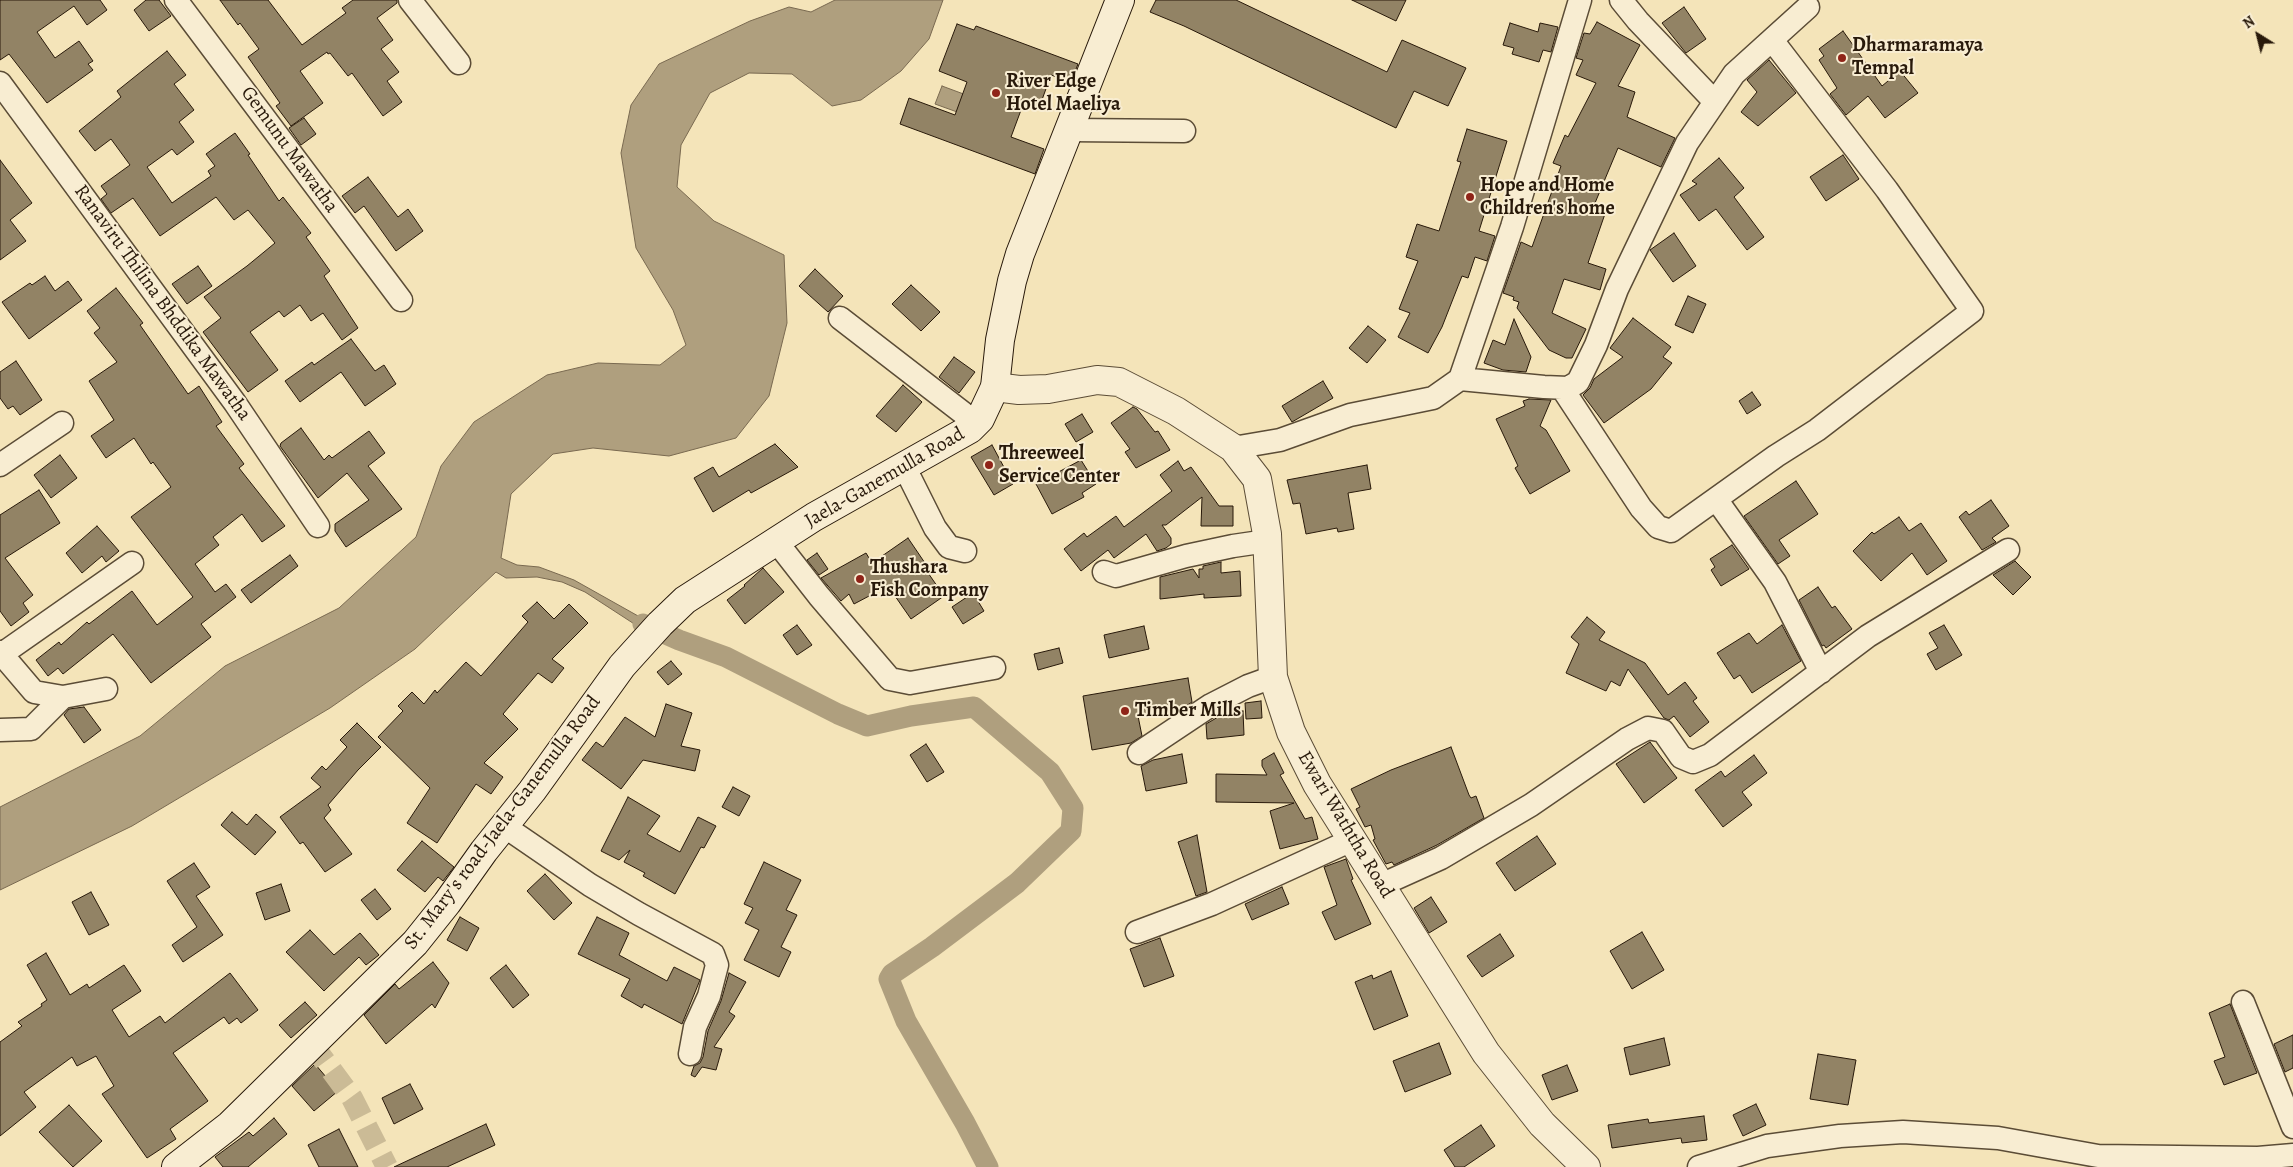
<!DOCTYPE html>
<style>
body{margin:0}
#map{position:relative;width:2293px;height:1167px;overflow:hidden;background:#f4e4b9;font-family:Alegreya,serif}
canvas{display:block}
.north{position:absolute;left:2233px;top:10px;width:50px;height:50px;-webkit-text-stroke:4px #f8edd2;paint-order:stroke;rotate:324deg;font-size:14px;font-weight:700;line-height:20px;text-align:center;color:#28190a}
.north::after{content:'';display:block;margin:auto;width:18px;height:22px;background:#28190a;clip-path:polygon(50% 0,100% 100%,50% 72%,0 100%)}
</style>
<div id="map">
<canvas width="2293" height="1167"></canvas>
<div class="north">N</div>
</div>
<script>
const ctx = document.querySelector('canvas').getContext('2d');
ctx.lineJoin = 'round';
function fillPath(path, color) {
  ctx.fillStyle = color;
  ctx.fill(path, 'evenodd');
}
function poly(rows) {
  const path = new Path2D();
  for (const r of rows) {
    path.moveTo(r[0], r[1]);
    for (let i = 2; i < r.length; i += 2) path.lineTo(r[i], r[i + 1]);
  }
  return path;
}
function strokePath(path, color, width, dash) {
  ctx.strokeStyle = color;
  ctx.lineWidth = width;
  ctx.lineCap = dash ? 'butt' : 'round';
  ctx.setLineDash(dash || []);
  ctx.stroke(path);
}
function write(font, color, halo, rows, align = 'center') {
  ctx.font = font + ' Alegreya,serif';
  ctx.lineWidth = 4;
  ctx.setLineDash([]);
  ctx.textBaseline = 'middle';
  ctx.strokeStyle = halo;
  ctx.fillStyle = color;
  for (const [text, x, y, turn = 0] of rows) {
    ctx.save();
    ctx.translate(x, y);
    ctx.rotate((+turn || 0) * Math.PI / 180);
    ctx.textAlign = isNaN(turn) ? turn : align;
    if (halo) ctx.strokeText(text, 0, 0);
    ctx.fillText(text, 0, 0);
    ctx.restore();
  }
}
const water = poly([
 [835,0,943,0,929,39,901,71,861,100,832,106,792,74,749,73,710,93,681,145,677,187,714,221,784,255,787,323,769,396,736,438,669,456,593,448,553,454,511,494,501,558,517,565,539,567,574,580,647,621,642,629,585,592,562,582,537,577,506,578,496,572,415,649,330,708,132,826,0,890,0,807,140,736,225,666,339,608,416,537,441,466,474,422,547,375,598,363,660,365,686,345,673,310,636,248,621,153,631,105,659,64,750,21,789,7,811,12,835,0],
 [942,86,977,99,971,117,935,104,942,86]
]);
const canal = poly([
 [643,624,679,640,726,657,838,714,867,726,911,716,974,707,1050,772,1073,808,1071,831,1017,883,932,947,892,974,889,979,906,1021,965,1123,988,1167]
]);
const building = poly([
 [0,0,100,0,107,10,87,25,74,6,37,32,55,58,79,41,93,61,88,64,93,70,47,103,9,54,0,60,0,0],
 [146,0,159,0,171,16,149,31,134,10,146,0],
 [220,0,268,0,302,45,346,13,342,8,353,0,397,0,397,3,377,18,393,40,381,49,399,72,387,81,402,102,383,116,352,73,348,76,330,53,328,54,327,52,300,71,323,103,291,126,276,106,280,103,248,57,259,49,240,23,238,25,220,0],
 [1156,0,1236,0,1387,72,1402,40,1466,68,1448,106,1414,91,1396,128,1184,26,1150,12,1156,0],
 [1352,0,1406,0,1396,21,1352,0],
 [1684,7,1706,39,1686,53,1662,23,1684,7],
 [1597,22,1640,45,1618,86,1635,92,1627,117,1675,138,1661,167,1618,148,1595,203,1607,208,1588,263,1606,269,1600,290,1564,279,1552,313,1586,329,1572,358,1566,358,1549,350,1517,308,1519,302,1513,300,1514,297,1503,293,1521,242,1532,247,1561,166,1553,163,1565,135,1568,137,1596,83,1576,75,1583,60,1576,58,1584,33,1590,34,1597,22],
 [1510,23,1538,32,1540,23,1558,27,1551,52,1543,50,1539,62,1512,54,1514,48,1503,45,1510,23],
 [957,24,974,30,976,26,1078,64,1071,82,1051,75,1039,108,1024,102,1011,137,1044,149,1035,174,900,124,909,98,955,115,967,82,939,71,957,24],
 [1843,31,1882,86,1900,71,1918,93,1885,118,1868,96,1846,115,1830,94,1837,88,1819,60,1824,56,1819,49,1843,31],
 [167,51,186,75,174,84,194,110,179,122,194,142,177,155,172,149,147,167,172,203,211,176,208,171,215,166,206,154,235,133,250,154,248,155,279,201,283,197,311,233,306,237,330,271,324,276,358,328,342,340,323,313,311,321,300,305,284,317,279,311,250,332,278,370,248,392,203,332,221,318,204,297,247,266,275,243,248,210,234,220,216,197,160,236,133,198,111,213,101,199,107,194,101,186,130,165,111,139,95,151,79,131,121,97,117,91,167,51],
 [1769,60,1796,93,1758,126,1741,112,1757,92,1747,80,1769,60],
 [304,118,316,134,301,145,289,128,304,118],
 [1467,129,1507,141,1479,231,1495,236,1487,261,1475,257,1468,278,1462,276,1442,327,1428,353,1398,337,1410,313,1399,309,1418,261,1406,257,1417,224,1439,231,1461,162,1457,161,1467,129],
 [1843,155,1859,179,1826,201,1810,177,1843,155],
 [1719,158,1744,188,1734,197,1764,237,1747,250,1716,209,1699,221,1680,195,1697,184,1692,181,1719,158],
 [0,160,32,203,10,220,26,241,0,260,0,160],
 [368,177,398,217,408,209,423,231,396,251,364,206,355,213,342,196,368,177],
 [1674,233,1696,266,1673,282,1650,250,1674,233],
 [198,266,212,286,187,304,172,284,198,266],
 [815,269,843,296,828,312,799,286,815,269],
 [45,276,55,291,68,281,82,300,29,339,2,302,30,283,32,285,45,276],
 [911,285,940,312,921,331,892,304,911,285],
 [116,288,143,323,140,325,188,394,199,386,222,422,216,426,244,464,239,468,285,526,262,542,242,514,213,537,219,545,195,564,215,592,226,584,236,597,201,624,211,637,151,683,113,634,63,674,58,668,48,676,36,660,59,642,61,645,87,622,89,624,132,591,157,625,193,597,131,517,171,487,153,462,151,464,134,438,106,458,91,436,114,420,89,381,117,362,94,333,100,328,87,311,116,288],
 [1688,296,1706,304,1693,333,1675,325,1688,296],
 [1633,318,1671,347,1663,357,1672,363,1651,389,1604,423,1583,395,1590,388,1594,379,1623,357,1610,348,1633,318],
 [1514,319,1531,357,1526,372,1503,370,1484,363,1493,340,1505,345,1514,319],
 [1368,326,1386,340,1367,363,1349,348,1368,326],
 [351,339,375,371,384,365,396,384,365,406,341,372,300,402,285,381,312,362,314,365,351,339],
 [954,357,975,372,959,393,939,377,954,357],
 [16,361,42,400,20,415,13,406,8,409,0,398,0,372,16,361],
 [1323,381,1333,398,1292,422,1282,406,1323,381],
 [903,385,922,402,896,432,876,416,903,385],
 [1752,392,1761,405,1747,414,1739,401,1752,392],
 [1529,399,1551,400,1540,426,1546,430,1570,471,1530,494,1515,468,1518,466,1496,419,1525,406,1523,401,1529,399],
 [1133,407,1137,409,1155,432,1158,431,1170,450,1136,468,1125,452,1130,449,1111,423,1133,407],
 [1082,414,1093,432,1076,442,1065,424,1082,414],
 [301,428,324,460,329,455,332,458,369,431,385,453,368,466,402,509,346,547,335,531,335,524,369,500,347,473,318,498,280,446,281,443,301,428],
 [775,444,798,467,751,493,749,490,713,512,694,478,713,467,719,477,775,444],
 [992,445,1013,484,994,495,971,457,992,445],
 [60,455,77,478,51,498,34,475,60,455],
 [1081,460,1096,484,1082,493,1084,497,1052,514,1036,484,1081,460],
 [1178,461,1184,471,1191,467,1219,506,1233,506,1233,526,1201,526,1202,497,1166,525,1162,525,1171,538,1171,544,1166,548,1157,551,1146,534,1114,558,1108,550,1081,571,1064,549,1084,533,1087,537,1116,516,1124,527,1172,491,1160,475,1178,461],
 [1367,465,1371,489,1348,493,1354,529,1338,532,1337,528,1306,534,1300,503,1293,504,1287,480,1367,465],
 [1796,481,1818,514,1779,540,1790,556,1778,564,1744,516,1796,481],
 [39,490,60,523,5,558,33,595,23,603,29,612,11,626,0,611,0,515,39,490],
 [1991,500,2009,526,1992,538,1996,542,1982,550,1959,517,1966,511,1969,515,1991,500],
 [1899,517,1909,531,1921,523,1947,561,1927,575,1912,553,1881,581,1853,551,1872,532,1874,534,1899,517],
 [97,526,119,551,106,562,102,556,82,573,66,553,97,526],
 [908,538,927,566,924,567,944,596,911,619,888,586,854,604,849,594,841,601,821,578,866,553,872,563,908,538],
 [1732,545,1749,569,1721,586,1711,570,1715,567,1710,559,1732,545],
 [817,553,828,569,819,575,807,560,817,553],
 [290,555,298,566,251,603,241,590,290,555],
 [2015,561,2031,577,2013,595,1993,575,2015,561],
 [1221,562,1221,573,1240,571,1241,596,1204,598,1204,594,1160,599,1160,577,1193,569,1199,578,1199,569,1203,569,1203,566,1221,562],
 [763,568,784,592,745,624,727,600,745,586,744,585,763,568],
 [1818,587,1832,608,1835,606,1852,629,1826,648,1824,645,1822,646,1799,600,1818,587],
 [973,593,984,611,963,624,952,607,973,593],
 [537,602,554,619,569,604,588,623,552,659,564,668,552,683,538,673,503,714,518,729,484,763,503,777,491,794,476,784,437,843,407,823,430,788,378,737,403,711,398,706,412,692,424,704,435,690,437,693,466,662,481,676,528,622,522,616,537,602],
 [1587,617,1605,632,1599,640,1645,663,1668,695,1685,682,1697,698,1693,701,1709,722,1690,737,1674,716,1669,720,1664,718,1628,669,1620,686,1611,681,1606,691,1566,673,1579,644,1571,637,1587,617],
 [797,625,812,645,797,655,783,635,797,625],
 [1782,625,1801,661,1752,693,1740,675,1734,679,1717,653,1749,633,1757,644,1782,625],
 [1944,625,1962,655,1936,670,1927,654,1938,648,1929,633,1944,625],
 [1144,626,1149,649,1109,658,1104,635,1144,626],
 [1059,648,1063,663,1038,670,1034,654,1059,648],
 [671,661,682,674,668,685,657,672,671,661],
 [1188,678,1192,702,1183,708,1138,716,1142,736,1131,743,1092,750,1083,696,1188,678],
 [1261,701,1262,718,1246,719,1245,703,1261,701],
 [666,704,692,713,681,746,700,750,695,771,643,760,621,789,582,760,596,742,603,747,625,717,655,737,666,704],
 [84,707,101,730,84,743,64,715,69,709,84,707],
 [1243,711,1244,735,1207,739,1206,724,1225,713,1243,711],
 [357,723,381,747,358,770,328,805,331,810,324,818,352,854,325,872,303,842,300,844,280,817,321,787,311,778,322,766,326,770,347,747,340,740,357,723],
 [1650,742,1677,778,1644,803,1616,764,1650,742],
 [926,744,944,772,927,782,910,755,926,744],
 [1451,747,1469,795,1471,798,1476,796,1484,818,1437,845,1394,865,1392,862,1386,864,1373,840,1375,839,1371,825,1365,827,1356,809,1360,807,1351,789,1391,770,1451,747],
 [1274,753,1284,773,1280,775,1305,819,1312,817,1318,839,1280,849,1270,811,1294,803,1216,802,1216,774,1267,775,1262,766,1262,760,1274,753],
 [1182,754,1187,783,1146,791,1141,766,1153,760,1182,754],
 [1754,755,1767,773,1742,792,1752,805,1723,827,1695,790,1721,771,1725,777,1754,755],
 [733,787,750,796,739,816,722,807,733,787],
 [628,797,660,816,647,834,680,852,698,817,716,826,704,848,701,847,675,894,643,876,645,873,624,862,630,850,619,860,601,851,628,797],
 [232,812,247,825,256,814,276,832,255,855,221,825,232,812],
 [1197,835,1207,892,1196,896,1178,842,1197,835],
 [1537,836,1556,864,1515,891,1496,863,1537,836],
 [422,841,454,867,443,881,438,877,425,892,397,870,422,841],
 [1346,859,1353,879,1351,880,1371,924,1335,940,1322,912,1337,905,1324,867,1346,859],
 [764,862,801,880,786,910,797,915,781,947,791,952,779,977,744,960,759,930,745,923,753,908,744,904,764,862],
 [194,863,210,887,196,896,223,935,183,962,172,945,197,927,167,881,194,863],
 [545,874,572,903,554,920,527,891,545,874],
 [281,884,290,911,265,920,256,893,281,884],
 [1282,887,1289,904,1252,920,1245,904,1282,887],
 [375,889,391,909,377,920,361,900,375,889],
 [91,892,109,925,89,935,72,902,91,892],
 [1431,897,1447,922,1429,933,1414,908,1431,897],
 [460,917,479,928,467,951,447,940,460,917],
 [597,917,629,933,619,955,667,981,674,967,700,980,682,1024,644,1004,642,1008,621,996,630,979,578,954,597,917],
 [310,930,334,955,360,933,379,955,366,965,359,957,324,991,286,952,310,930],
 [1642,932,1664,970,1632,989,1610,951,1642,932],
 [1500,934,1514,956,1482,977,1467,956,1500,934],
 [1160,938,1174,976,1144,987,1130,949,1160,938],
 [46,953,70,995,87,984,89,988,124,965,141,991,112,1010,129,1037,160,1016,165,1023,230,973,258,1010,241,1023,237,1018,229,1024,224,1017,173,1053,208,1101,170,1129,176,1139,147,1158,102,1094,114,1086,96,1056,77,1066,72,1057,24,1092,36,1107,0,1136,0,1042,22,1026,18,1022,42,1006,41,1004,47,1000,27,965,46,953],
 [433,962,449,983,435,1008,432,1004,386,1044,364,1015,395,984,399,989,433,962],
 [506,965,529,995,513,1008,490,978,506,965],
 [1391,971,1408,1016,1374,1030,1355,982,1372,975,1373,979,1391,971],
 [729,973,746,982,729,1012,735,1016,714,1047,722,1049,716,1070,702,1067,695,1077,691,1075,694,1066,700,1063,703,1057,708,1031,721,1001,729,973],
 [305,1002,317,1015,291,1038,279,1025,305,1002],
 [2230,1004,2257,1073,2224,1085,2214,1061,2225,1057,2209,1013,2230,1004],
 [2293,1035,2293,1068,2285,1072,2274,1044,2293,1035],
 [1664,1038,1670,1065,1630,1075,1624,1048,1664,1038],
 [1439,1043,1451,1074,1405,1092,1393,1061,1439,1043],
 [1818,1054,1856,1060,1848,1105,1810,1099,1818,1054],
 [315,1064,338,1091,314,1111,292,1086,315,1064],
 [1567,1065,1578,1091,1552,1100,1542,1075,1567,1065],
 [410,1084,423,1109,394,1124,382,1098,410,1084],
 [1756,1104,1766,1125,1743,1136,1733,1115,1756,1104],
 [69,1105,102,1141,73,1167,39,1132,69,1105],
 [1704,1116,1707,1140,1682,1143,1681,1138,1612,1148,1608,1125,1648,1119,1649,1123,1704,1116],
 [274,1118,287,1134,248,1167,223,1167,215,1157,249,1132,253,1136,274,1118],
 [486,1124,495,1145,447,1167,394,1167,486,1124],
 [1481,1125,1495,1146,1464,1167,1455,1167,1444,1150,1481,1125],
 [339,1129,358,1167,319,1167,308,1145,339,1129]
]);
const minorTunnel = poly([
 [312,1044,352,1098,387,1167]
]);
const minor = poly([
 [176,0,401,300],
 [410,0,459,63],
 [1621,0,1638,21,1715,102],
 [0,83,235,403,318,526],
 [1069,130,1184,131],
 [840,318,976,423],
 [1460,379,1512,227,1580,0],
 [1562,388,1641,508,1658,527,1671,531,1776,456,1817,430,1972,311,1887,190,1772,40],
 [1233,448,1280,440,1350,415,1433,398,1460,379,1544,387,1568,388,1578,382,1596,345,1617,289,1687,143,1734,74,1808,7],
 [0,465,62,423],
 [904,466,935,528,949,547,965,551],
 [1716,499,1775,582,1821,672],
 [776,541,819,596,890,679,910,683,994,668],
 [1104,572,1116,576,1186,556,1233,546,1267,541],
 [0,652,34,692,63,697,106,689],
 [2,654,132,563],
 [0,730,31,729,63,697],
 [1139,753,1211,705,1248,686,1273,677],
 [504,826,590,885,639,914,713,954,717,965,709,996,695,1027,690,1054],
 [1381,885,1441,858,1531,805,1627,739,1648,728,1663,731,1681,757,1693,762,1710,755,1868,636,2008,550],
 [1137,932,1212,904,1352,840],
 [2243,1002,2293,1127],
 [1699,1167,1767,1146,1840,1136,1903,1132,1998,1138,2098,1156,2258,1158,2293,1155]
]);
const tertiary = poly([
 [995,387,1019,390,1048,389,1097,380,1119,382,1176,411,1233,448,1257,479,1267,534,1273,677,1291,732,1317,784,1486,1053,1542,1124,1586,1167]
]);
const secondary = poly([
 [176,1167,230,1125,415,943,447,903,484,851,532,791,622,666,660,624,685,600,814,517,970,429,980,419,995,387,1000,340,1012,281,1020,254,1120,0]
]);
const markers = [
 [1842,58,5,"#8f2418"],
 [996,93,5,"#8f2418"],
 [1470,197,5,"#8f2418"],
 [989,465,5,"#8f2418"],
 [860,579,5,"#8f2418"],
 [1125,711,5,"#8f2418"]
];
const poiNames = [
 ["Dharmaramaya",1852,46],
 ["Tempal",1852,69],
 ["River Edge",1006,82],
 ["Hotel Maeliya",1006,105],
 ["Hope and Home",1480,186],
 ["Children's home",1480,209],
 ["Threeweel",999,454],
 ["Service Center",999,477],
 ["Thushara",870,568],
 ["Fish Company",870,591],
 ["Timber Mills",1135,711]
];
const streetNames = [
 ["Gemunu Mawatha",289,150,54],
 ["Ranaviru Thilina Bhddika Mawatha",162,303,54],
 ["Jaela-Ganemulla Road",885,478,-30],
 ["St. Mary's road-Jaela-Ganemulla Road",503,823,-53],
 ["Ewari Waththa Road",1345,825,59]
];
fillPath(water, '#af9f7e');
strokePath(water, '#796950', 1);
strokePath(canal, '#af9f7e', 21);
fillPath(building, '#928365');
strokePath(building, '#28190a', 1);
strokePath(minorTunnel, '#cbbb96', 22, [22, 11]);
strokePath(minor, '#5b4c36', 25);
strokePath(tertiary, '#5b4c36', 30);
strokePath(secondary, '#28190a', 30);
strokePath(minor, '#f8edd2', 22);
strokePath(tertiary, '#f8edd2', 28);
strokePath(secondary, '#f8edd2', 28);
for (const [x, y, r, color] of markers) {
  const dot = new Path2D();
  dot.arc(x, y, r, 0, 2 * Math.PI);
  ctx.fillStyle = color;
  ctx.fill(dot);
  strokePath(dot, '#f8edd2', 2);
}
write('bold 20px', '#28190a', '#f8edd2', poiNames, 'left');
write('20px', '#28190a', '#f8edd2', streetNames);
</script>
